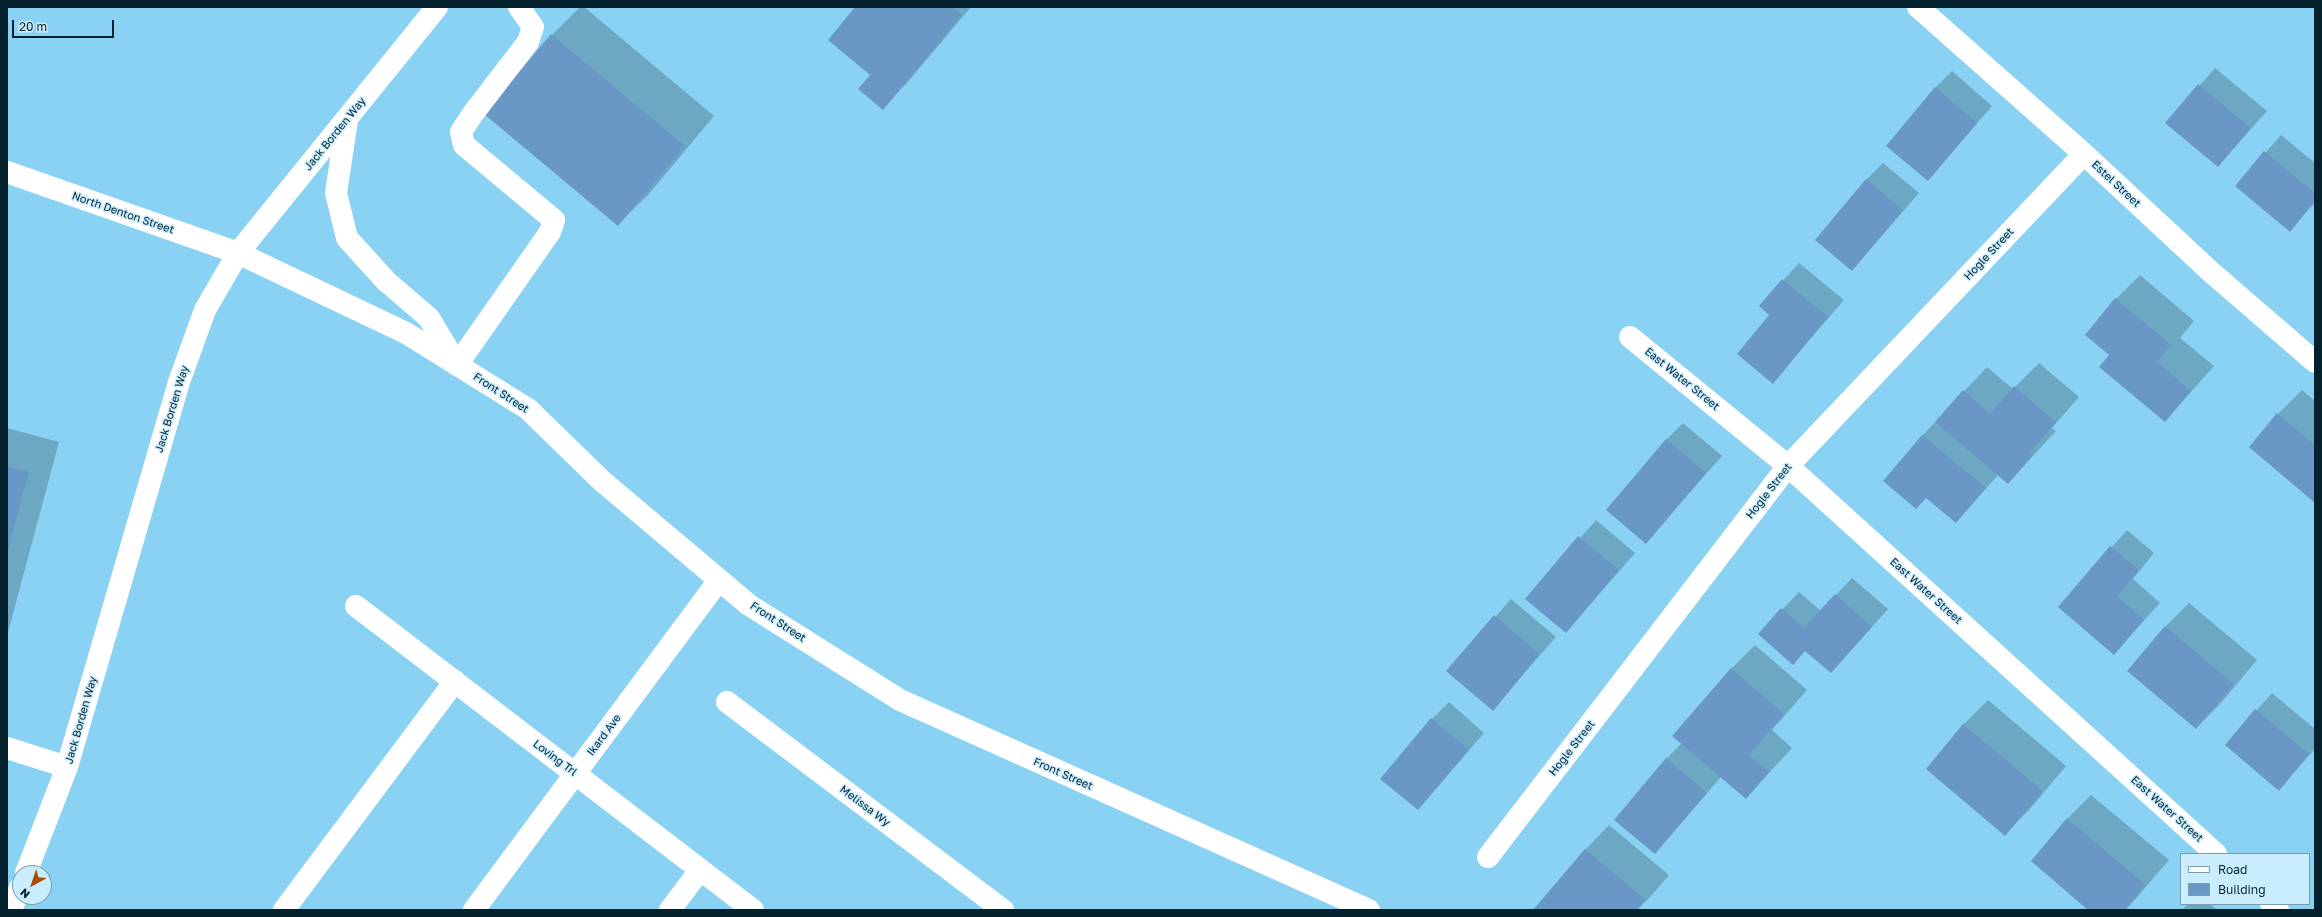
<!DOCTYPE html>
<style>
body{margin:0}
#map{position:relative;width:2322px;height:917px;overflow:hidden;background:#89d2f3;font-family:"Golos Text",sans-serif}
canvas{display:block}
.frame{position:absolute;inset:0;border:8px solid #03222e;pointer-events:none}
.legend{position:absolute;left:2180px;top:853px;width:130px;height:52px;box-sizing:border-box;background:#caedfe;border:1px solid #7a9cab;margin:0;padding:5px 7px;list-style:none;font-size:12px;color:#03222e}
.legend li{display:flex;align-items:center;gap:8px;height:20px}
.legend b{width:20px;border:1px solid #7a9cab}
.north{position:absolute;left:12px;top:865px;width:40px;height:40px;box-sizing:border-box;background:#caedfe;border:1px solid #7a9cab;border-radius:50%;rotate:220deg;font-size:11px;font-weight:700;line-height:16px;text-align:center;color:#03222e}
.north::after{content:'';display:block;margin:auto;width:14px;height:18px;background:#ab4b00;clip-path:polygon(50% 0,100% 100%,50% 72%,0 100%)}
.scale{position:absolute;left:12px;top:20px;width:102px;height:18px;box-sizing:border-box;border:2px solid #03222e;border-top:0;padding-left:5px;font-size:12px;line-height:14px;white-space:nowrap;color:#03222e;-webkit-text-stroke:3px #caedfe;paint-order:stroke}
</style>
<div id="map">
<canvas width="2322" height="917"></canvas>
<div class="frame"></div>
<ul class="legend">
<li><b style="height:5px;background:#fff"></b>Road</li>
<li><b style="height:11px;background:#6998c6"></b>Building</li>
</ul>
<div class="north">N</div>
<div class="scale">20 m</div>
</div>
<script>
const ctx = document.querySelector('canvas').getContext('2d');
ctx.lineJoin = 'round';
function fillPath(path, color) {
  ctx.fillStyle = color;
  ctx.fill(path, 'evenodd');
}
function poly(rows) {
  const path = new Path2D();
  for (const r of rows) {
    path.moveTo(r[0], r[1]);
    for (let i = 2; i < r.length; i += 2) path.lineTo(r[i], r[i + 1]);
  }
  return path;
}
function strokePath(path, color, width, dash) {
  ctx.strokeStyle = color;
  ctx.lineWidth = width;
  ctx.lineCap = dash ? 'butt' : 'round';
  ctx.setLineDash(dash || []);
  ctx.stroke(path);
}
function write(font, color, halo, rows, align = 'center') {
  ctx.font = font + ' "Golos Text",sans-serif';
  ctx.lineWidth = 3;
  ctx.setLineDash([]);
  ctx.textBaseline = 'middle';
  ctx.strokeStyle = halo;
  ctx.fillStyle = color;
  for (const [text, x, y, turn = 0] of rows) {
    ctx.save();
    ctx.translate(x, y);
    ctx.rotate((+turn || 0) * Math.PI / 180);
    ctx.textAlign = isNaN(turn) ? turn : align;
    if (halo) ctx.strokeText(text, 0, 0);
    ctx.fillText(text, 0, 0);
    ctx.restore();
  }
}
const shadow = poly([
 [580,7,584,7,714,116,648,195,617,225,552,35],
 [857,7,971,7,906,84,883,108,871,75],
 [2215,68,2267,111,2218,166,2167,123],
 [1952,71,1992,106,1928,180,1935,88],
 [2281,135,2315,163,2315,203,2289,230,2236,186],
 [1883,163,1919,193,1852,270,1866,180],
 [1799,263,1844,300,1773,382,1771,315,1760,306],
 [2140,275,2194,321,2180,338,2214,366,2165,421,2110,355,2116,299],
 [2039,363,2079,397,2052,428,2056,431,2008,483,1998,475,1956,522,1927,497,1916,508,1884,481,1923,435,1987,367,2013,389],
 [2302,390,2315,401,2315,502,2278,414],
 [1683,423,1722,456,1646,542,1666,440],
 [7,428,59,442,7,636],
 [1596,520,1635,553,1566,632,1527,599],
 [2127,530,2154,553,2133,579,2160,603,2114,653,2059,607],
 [1852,578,1888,609,1831,672,1806,650,1792,664,1759,634,1799,592,1821,611],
 [1511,599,1556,637,1492,709,1448,671],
 [2189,603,2257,660,2220,704,2196,728,2165,627],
 [1755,645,1807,690,1772,730,1792,748,1746,798,1721,777,1655,853,1666,759,1682,743,1731,669],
 [2272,693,2315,729,2315,749,2279,789,2226,745],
 [1988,700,2066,766,2029,810,2005,834,1927,769,1964,724],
 [1449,702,1484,733,1418,809,1432,719],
 [2091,795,2169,860,2126,910,2090,910,2067,819],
 [1609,825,1669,875,1651,896,1637,910,1535,910,1586,849],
 [2188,904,2210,904,2217,910,2182,910]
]);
const building = poly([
 [855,7,953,7,962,15,883,110,858,89,870,75,828,40],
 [551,34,685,146,618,226,484,114],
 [2198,84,2251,128,2218,167,2165,123],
 [1935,87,1977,123,1928,181,1886,146],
 [2264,151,2315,193,2315,201,2290,232,2235,186],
 [1866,179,1903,210,1852,271,1815,240],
 [1782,279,1828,317,1773,384,1737,354,1769,315,1759,306],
 [2115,298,2171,345,2157,362,2191,391,2165,422,2099,367,2109,355,2085,335],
 [2014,386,2056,422,2029,453,2032,456,2008,484,1935,422,1963,390,1990,414],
 [2277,413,2315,445,2315,503,2249,447],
 [1922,435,1986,488,1956,523,1926,498,1916,509,1883,481],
 [1666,439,1706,473,1646,544,1606,510],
 [7,466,29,472,7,554],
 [1578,536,1619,570,1566,633,1525,599],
 [2110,546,2139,570,2117,596,2144,620,2114,655,2058,607],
 [1835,594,1872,627,1831,673,1805,651,1793,665,1758,634,1781,608,1804,628],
 [1494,615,1540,654,1493,711,1446,671],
 [2165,626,2234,684,2196,729,2127,671],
 [1731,668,1784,714,1749,755,1769,772,1746,799,1672,736],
 [2255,709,2309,754,2279,791,2225,745],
 [1431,718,1469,750,1418,810,1380,779],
 [1963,724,2043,791,2005,836,1926,769],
 [1666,758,1707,793,1655,854,1614,820],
 [2067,818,2146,885,2124,910,2088,910,2031,861],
 [1585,849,1646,900,1637,910,1614,910,1612,908,1610,910,1533,910]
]);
const minor = poly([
 [1918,7,2084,154,2211,272,2315,362],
 [347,120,336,193,347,238,386,281,429,318,457,365,550,232,554,220,464,145,461,132,472,115,528,42,533,27,519,7],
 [7,172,238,253,406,333,528,409,602,481,749,605,900,700,1369,910],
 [1630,337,1788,466,2216,854],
 [356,606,753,910],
 [727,702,1003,910],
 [7,748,67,767],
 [1488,857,1788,466,2084,154],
 [26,873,67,767,179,382,205,310,238,253,437,7],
 [2271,904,2278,910],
 [11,910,20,888],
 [284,910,455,681],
 [474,910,719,580],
 [670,910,700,870]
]);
const streetNames = [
 ["Jack Borden Way",335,134,-51],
 ["Estel Street",2116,184,43],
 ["North Denton Street",123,213,19],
 ["Hogle Street",1989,254,-47],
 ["East Water Street",1682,379,39],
 ["Front Street",501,393,33],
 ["Jack Borden Way",172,409,-73],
 ["Hogle Street",1769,491,-52],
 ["East Water Street",1926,591,42],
 ["Front Street",778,622,33],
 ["Jack Borden Way",81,720,-74],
 ["Ikard Ave",604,735,-53],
 ["Hogle Street",1572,748,-52],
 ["Loving Trl",555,758,37],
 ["Front Street",1063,774,24],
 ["Melissa Wy",865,806,37],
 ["East Water Street",2167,809,42]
];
fillPath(shadow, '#0003');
fillPath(building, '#6998c6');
strokePath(minor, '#fff', 22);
write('11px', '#03222e', '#caedfe', streetNames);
</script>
